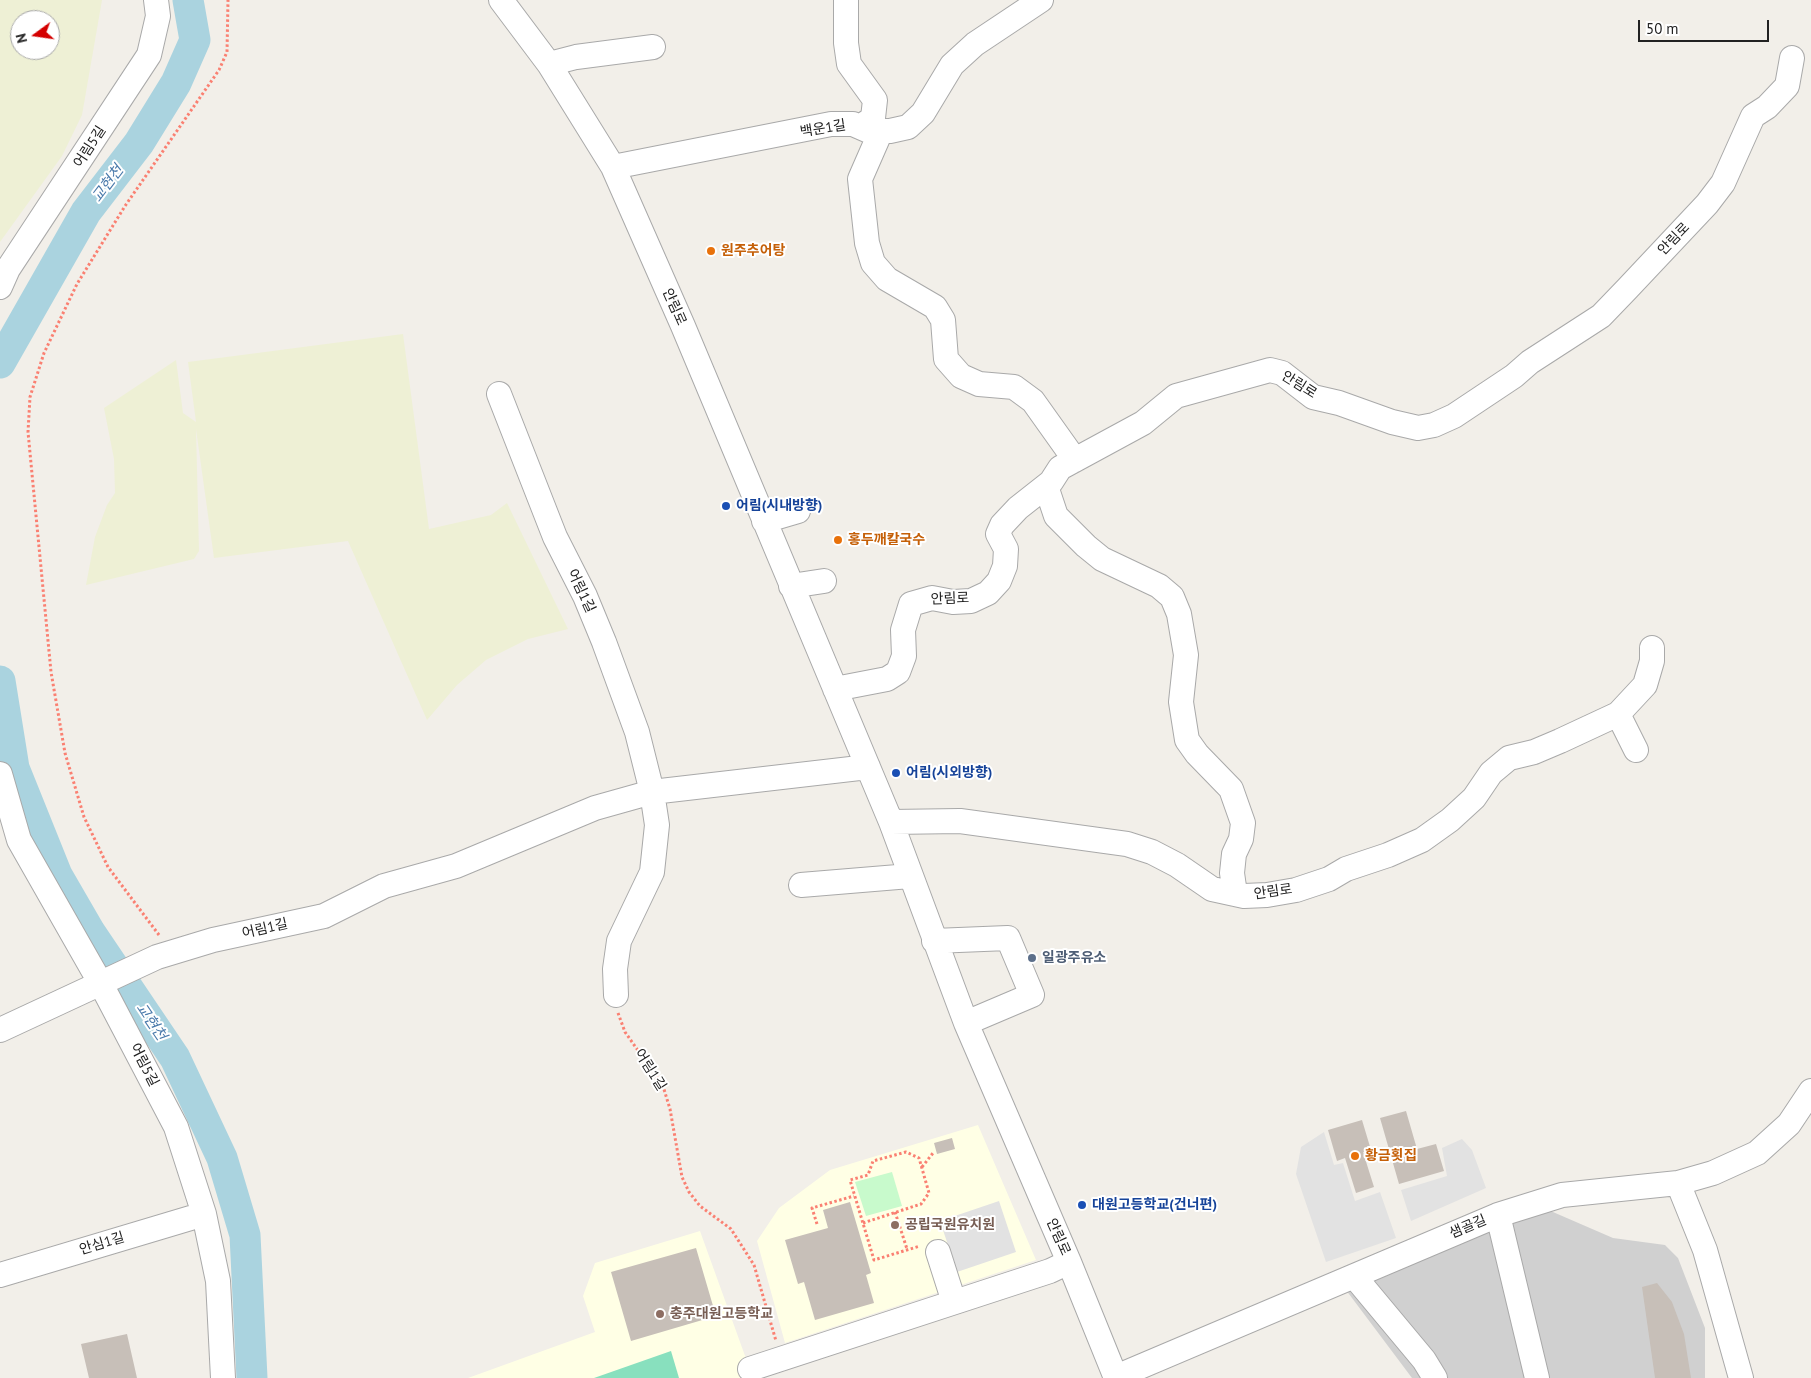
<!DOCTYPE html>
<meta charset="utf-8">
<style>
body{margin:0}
#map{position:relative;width:1811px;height:1378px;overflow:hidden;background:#f2efe9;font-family:"PT Sans",sans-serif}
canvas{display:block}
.north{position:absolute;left:10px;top:10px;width:50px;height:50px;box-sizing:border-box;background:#fff;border:1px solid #a7a7a7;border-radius:50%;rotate:256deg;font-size:14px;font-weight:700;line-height:20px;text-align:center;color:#222}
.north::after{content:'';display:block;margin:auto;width:18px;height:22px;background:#d40000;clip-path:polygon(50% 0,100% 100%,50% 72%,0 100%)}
.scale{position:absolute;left:1638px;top:20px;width:131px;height:22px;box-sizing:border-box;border:2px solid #222;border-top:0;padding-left:6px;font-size:15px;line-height:18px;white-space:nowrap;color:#222;-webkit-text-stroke:4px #fff;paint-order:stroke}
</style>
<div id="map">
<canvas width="1811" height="1378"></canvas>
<div class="north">N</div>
<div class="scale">50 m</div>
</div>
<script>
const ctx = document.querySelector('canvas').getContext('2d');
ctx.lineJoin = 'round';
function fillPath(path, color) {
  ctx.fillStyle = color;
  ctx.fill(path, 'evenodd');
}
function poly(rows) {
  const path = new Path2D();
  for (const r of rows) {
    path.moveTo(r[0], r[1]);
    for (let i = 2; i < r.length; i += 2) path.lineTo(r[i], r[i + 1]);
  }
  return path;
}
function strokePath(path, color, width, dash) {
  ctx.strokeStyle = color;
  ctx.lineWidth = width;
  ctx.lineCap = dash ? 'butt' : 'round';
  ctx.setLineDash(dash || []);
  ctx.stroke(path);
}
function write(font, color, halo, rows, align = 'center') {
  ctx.font = font + ' "PT Sans","Noto Sans KR",sans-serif';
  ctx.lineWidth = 4;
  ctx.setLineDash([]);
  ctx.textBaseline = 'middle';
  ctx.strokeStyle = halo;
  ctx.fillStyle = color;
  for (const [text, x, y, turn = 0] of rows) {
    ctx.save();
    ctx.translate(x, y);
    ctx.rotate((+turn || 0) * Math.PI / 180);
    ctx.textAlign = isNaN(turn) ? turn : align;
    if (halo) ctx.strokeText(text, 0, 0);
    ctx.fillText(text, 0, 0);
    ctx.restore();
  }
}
const education = poly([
 [978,1125,1036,1260,785,1343,757,1241,779,1208,830,1170],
 [700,1231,753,1378,468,1378,595,1332,583,1296,595,1263]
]);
const religious = poly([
 [1546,1209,1613,1238,1665,1245,1678,1258,1705,1328,1705,1378,1412,1378,1346,1290]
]);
const farmland = poly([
 [0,0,102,0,82,115,62,156,0,242],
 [20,20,50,20,50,50,20,50],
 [403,334,429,529,491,515,507,503,568,629,528,639,486,660,457,685,427,720,348,541,214,558,196,429,199,551,194,559,86,585,95,537,107,505,115,493,114,459,104,408,176,360,183,413,196,422,188,362]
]);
const park = poly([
 [892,1172,902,1206,866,1216,855,1182]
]);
const pitch = poly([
 [671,1351,679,1378,594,1378]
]);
const parking = poly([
 [1324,1132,1334,1165,1343,1163,1355,1201,1380,1192,1396,1238,1326,1262,1296,1174,1301,1147],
 [1462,1139,1472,1150,1486,1188,1411,1221,1401,1190,1447,1176,1442,1148],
 [999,1201,1016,1252,957,1272,940,1221]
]);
const river = poly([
 [0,363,86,212,139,143,176,83,195,40,188,0],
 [0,681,14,768,57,875,90,932,175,1058,222,1158,245,1235,252,1378]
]);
const building = poly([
 [1406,1111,1417,1149,1436,1144,1444,1171,1399,1184,1380,1118],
 [1362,1120,1371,1150,1363,1152,1374,1187,1356,1193,1345,1158,1337,1161,1328,1130],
 [952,1138,955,1149,937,1154,934,1143],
 [850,1202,871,1273,866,1275,874,1303,815,1320,804,1282,798,1284,785,1240,828,1228,823,1210],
 [696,1248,716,1316,631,1341,611,1272],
 [1657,1283,1672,1302,1684,1334,1691,1378,1655,1378,1642,1287],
 [127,1334,137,1378,89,1378,81,1344]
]);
const path = poly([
 [159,935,108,867,84,817,65,753,51,672,28,432,30,397,44,353,77,284,125,206,219,70,227,52,228,0],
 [618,1013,625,1032,663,1086,670,1109,682,1177,689,1192,700,1206,731,1229,754,1265,776,1341],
 [922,1167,933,1153],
 [895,1212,907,1249],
 [863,1223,921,1204,929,1193,919,1158,906,1152,873,1161,868,1175,850,1180,874,1260,920,1246],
 [817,1224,812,1208,854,1196]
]);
const minor = poly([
 [501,0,549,64,613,167,683,326,891,822,966,1023,1069,1262,1116,1378],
 [846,0,846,43,849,64,875,100,873,118,860,127],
 [549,64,576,57,653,47],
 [881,131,860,179,867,243,873,263,887,279,935,307,943,320,946,359,961,376,979,384,1014,387,1033,401,1075,460],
 [613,167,831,124,853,124,869,131,890,131,908,127,923,113,952,65,975,44,1041,0],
 [0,287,8,269,149,55,158,16,156,0],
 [499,394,555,537,585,596,604,642,637,732,652,792,657,825,652,872,619,941,615,969,616,995],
 [1046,486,1056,516,1086,546,1102,559,1159,586,1172,597,1179,614,1186,655,1181,702,1187,740,1197,754,1231,789,1243,823,1241,839,1234,854,1232,873,1235,894],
 [764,521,798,511],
 [791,586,824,581],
 [835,689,887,679,898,672,904,656,903,630,911,604,932,598,953,602,971,601,988,593,999,581,1005,566,1006,549,998,534,1002,525,1018,508,1051,482,1060,468,1143,423,1176,396,1270,370,1282,373,1313,397,1339,403,1392,422,1418,428,1434,425,1454,416,1514,376,1530,362,1601,316,1627,289,1707,204,1723,183,1753,116,1767,107,1787,86,1792,58],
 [1618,714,1636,750],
 [0,774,19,840,101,984,176,1127,204,1214,218,1281,223,1378],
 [891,822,960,821,1127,844,1152,852,1177,865,1212,889,1244,896,1267,895,1296,890,1329,879,1346,869,1388,855,1422,840,1450,820,1474,798,1491,773,1509,758,1534,752,1560,741,1618,714,1645,685,1652,661,1652,648],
 [801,885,910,876],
 [934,941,1008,938,1032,995,966,1023],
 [0,1030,157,957,213,940,324,916,384,886,456,866,595,808,652,792,868,767],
 [1678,1183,1705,1250,1741,1378],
 [1498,1215,1537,1378],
 [938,1252,954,1302],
 [0,1275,204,1214],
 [1354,1276,1424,1360,1435,1378],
 [750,1369,1050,1271,1069,1262],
 [1116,1377,1498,1215,1562,1195,1678,1183,1713,1173,1757,1153,1789,1124,1811,1091]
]);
const markers = [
 [711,251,5,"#e8710a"],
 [726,506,5,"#1a4fb4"],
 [838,540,5,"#e8710a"],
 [896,773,5,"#1a4fb4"],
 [1032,958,5,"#5c6f8a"],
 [1355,1156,5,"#e8710a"],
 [1082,1205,5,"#1a4fb4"],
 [895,1225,5,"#8d6e63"],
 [660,1314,5,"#8d6e63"]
];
const streetNames = [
 ["백운1길",823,129,-9],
 ["어림5길",90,147,-57],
 ["안림로",1674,239,-46],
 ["안림로",674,307,66],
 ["안림로",1299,385,32],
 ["어림1길",581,591,65],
 ["안림로",950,599,-2],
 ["안림로",1273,892,-8],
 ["어림1길",265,929,-13],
 ["어림5길",144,1065,63],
 ["어림1길",650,1070,58],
 ["샘골길",1468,1227,-23],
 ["안림로",1058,1237,66],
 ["안심1길",102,1244,-17]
];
const foodNames = [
 ["원주추어탕",721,251],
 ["홍두깨칼국수",848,540],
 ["황금횟집",1365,1156]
];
const transitNames = [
 ["어림(시내방향)",736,506],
 ["어림(시외방향)",906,773],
 ["대원고등학교(건너편)",1092,1205]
];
const serviceNames = [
 ["일광주유소",1042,958]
];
const educationNames = [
 ["공립국원유치원",905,1225],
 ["충주대원고등학교",670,1314]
];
const waterNames = [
 ["교현천",108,184,-53],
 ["교현천",151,1022,56]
];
fillPath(education, '#ffffe5');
fillPath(religious, '#d0d0d0');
fillPath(farmland, '#eef0d5');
fillPath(park, '#c8facc');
fillPath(pitch, '#88e0be');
fillPath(parking, '#e2e2e2');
strokePath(river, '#aad3df', 31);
fillPath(building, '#c7bfb8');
strokePath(minor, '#a9a9a9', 26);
strokePath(path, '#fa8072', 3, [2.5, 2.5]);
strokePath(minor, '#fff', 24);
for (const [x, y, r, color] of markers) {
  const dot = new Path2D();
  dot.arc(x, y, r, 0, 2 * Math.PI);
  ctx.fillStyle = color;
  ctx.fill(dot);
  strokePath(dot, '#fff', 2);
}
write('14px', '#222', '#fff', streetNames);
write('bold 14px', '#c56008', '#fff', foodNames, 'left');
write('bold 14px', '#164399', '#fff', transitNames, 'left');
write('bold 14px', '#4e5e75', '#fff', serviceNames, 'left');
write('bold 14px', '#785e54', '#fff', educationNames, 'left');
write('italic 15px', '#4a7aab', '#fff', waterNames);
</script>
